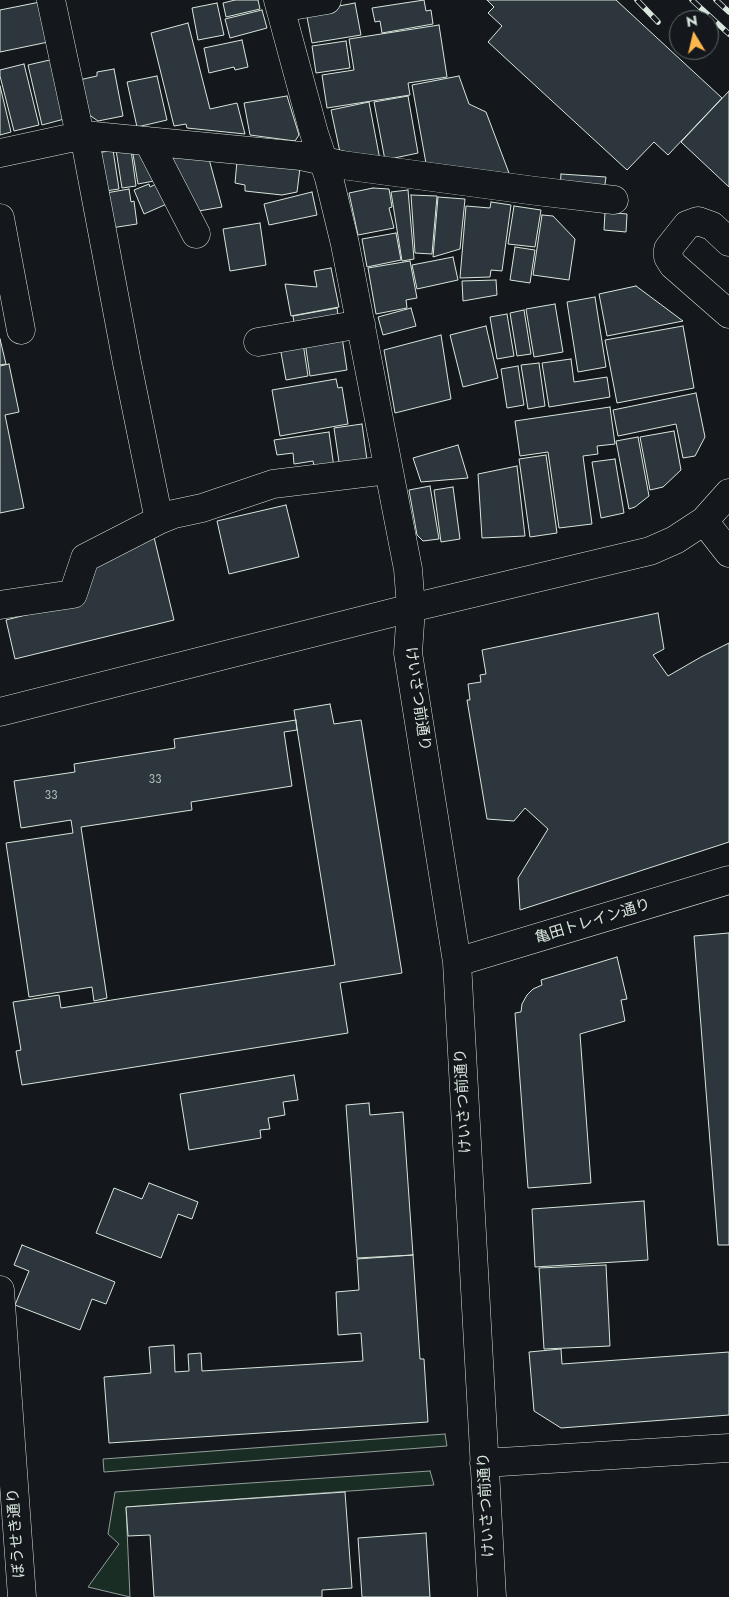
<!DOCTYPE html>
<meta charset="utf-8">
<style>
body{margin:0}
#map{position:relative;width:729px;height:1597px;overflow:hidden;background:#14181c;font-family:Jost,sans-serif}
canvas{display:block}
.north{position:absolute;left:669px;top:10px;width:50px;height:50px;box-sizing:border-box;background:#14181c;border:1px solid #626a69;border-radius:50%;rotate:351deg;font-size:14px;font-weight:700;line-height:20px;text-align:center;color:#d8e6dc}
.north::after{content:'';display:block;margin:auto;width:18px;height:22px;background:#ffb74d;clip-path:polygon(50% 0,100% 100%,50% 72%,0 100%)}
</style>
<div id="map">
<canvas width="729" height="1597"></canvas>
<div class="north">N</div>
</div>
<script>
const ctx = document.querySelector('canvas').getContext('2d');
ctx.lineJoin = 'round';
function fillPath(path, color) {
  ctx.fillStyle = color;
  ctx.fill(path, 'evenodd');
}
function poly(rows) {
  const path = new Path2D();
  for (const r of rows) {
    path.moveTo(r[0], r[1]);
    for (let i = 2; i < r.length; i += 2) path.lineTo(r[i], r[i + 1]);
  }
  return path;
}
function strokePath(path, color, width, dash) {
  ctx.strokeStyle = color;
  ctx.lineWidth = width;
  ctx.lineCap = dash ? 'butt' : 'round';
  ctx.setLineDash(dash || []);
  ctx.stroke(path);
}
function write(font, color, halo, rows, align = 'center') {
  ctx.font = font + ' Jost,"Noto Sans JP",sans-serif';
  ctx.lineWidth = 4;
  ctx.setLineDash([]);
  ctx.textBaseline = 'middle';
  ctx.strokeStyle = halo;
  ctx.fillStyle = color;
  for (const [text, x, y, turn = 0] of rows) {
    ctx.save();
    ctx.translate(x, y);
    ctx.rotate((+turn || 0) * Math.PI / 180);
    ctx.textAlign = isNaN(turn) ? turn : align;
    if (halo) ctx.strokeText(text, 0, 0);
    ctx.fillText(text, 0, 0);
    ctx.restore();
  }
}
const green = poly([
 [445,1434,447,1446,104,1472,103,1459,445,1434],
 [430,1471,434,1485,126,1507,130,1597,88,1587,119,1544,108,1534,115,1492,430,1471]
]);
const building = poly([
 [235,0,258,0,260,9,226,17,223,3,235,0],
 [424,0,426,11,431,10,433,24,382,33,380,21,375,22,372,8,424,0],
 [487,0,616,0,722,98,668,155,654,142,627,170,488,42,502,26,488,13,494,7,487,0],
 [45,1,53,41,0,52,0,10,45,1],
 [217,3,224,35,198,40,192,8,217,3],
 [355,3,361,35,312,43,306,12,355,3],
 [262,10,267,28,230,38,225,19,262,10],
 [188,23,210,109,237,103,245,134,187,128,186,124,174,126,151,33,188,23],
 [439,25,447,77,408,83,410,95,327,108,322,75,354,70,349,39,439,25],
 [242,40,248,67,235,70,234,67,209,73,204,48,242,40],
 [346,41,350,68,316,73,312,46,346,41],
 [54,59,68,118,42,125,28,65,54,59],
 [24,64,39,125,14,131,0,76,0,70,24,64],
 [114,69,123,116,98,121,85,112,79,80,97,76,97,72,114,69],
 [157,76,167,120,137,127,127,82,157,76],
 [459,76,469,104,486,112,512,181,427,169,412,85,459,76],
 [0,86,11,132,0,135,0,86],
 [729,91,729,187,681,142,729,91],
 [287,96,299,135,295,141,250,135,244,103,287,96],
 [408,96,418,153,385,160,374,102,408,96],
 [369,102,380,160,341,157,331,110,369,102],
 [113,150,119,189,105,191,98,153,113,150],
 [116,150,131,150,136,186,122,188,116,150],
 [143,151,159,180,138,184,133,154,143,151],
 [172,155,209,159,222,207,193,212,169,162,172,155],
 [237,161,300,168,297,192,282,195,245,191,245,185,235,183,237,161],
 [561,174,606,177,604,191,560,187,561,174],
 [160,182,169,203,144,214,134,190,149,184,150,187,160,182],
 [373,188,389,189,392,207,389,208,394,228,358,235,349,193,373,188],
 [129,189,131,202,134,201,137,224,111,228,106,193,129,189],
 [408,190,414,259,402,261,391,192,408,190],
 [312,192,317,215,269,225,264,204,312,192],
 [411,195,437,196,432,254,415,253,411,195],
 [438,197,465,199,460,249,433,257,438,197],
 [491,202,511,205,502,271,491,270,490,277,460,278,466,206,490,208,491,202],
 [514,206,541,210,535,247,508,244,514,206],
 [605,212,627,214,626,232,604,230,605,212],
 [542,215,553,216,575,239,569,280,533,275,542,215],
 [260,223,266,265,230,271,223,229,260,223],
 [396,233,401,260,367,267,362,239,396,233],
 [515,247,535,250,530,283,510,280,515,247],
 [453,257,458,280,417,289,412,265,453,257],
 [410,261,417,298,406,300,407,308,376,314,368,268,410,261],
 [331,268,339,307,291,316,285,284,317,287,314,271,331,268],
 [496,280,497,295,463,301,462,281,496,280],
 [636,286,683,321,607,336,599,294,636,286],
 [595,297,606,367,578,372,567,302,595,297],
 [555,304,563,352,534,357,526,309,555,304],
 [337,308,339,321,295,329,293,316,337,308],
 [411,308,416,326,383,335,378,317,411,308],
 [524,310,531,354,517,356,510,313,524,310],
 [507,314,514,356,497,359,490,317,507,314],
 [486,326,498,378,463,387,450,335,486,326],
 [683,326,694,388,617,403,605,340,683,326],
 [441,335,451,399,395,413,384,350,441,335],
 [342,337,347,370,310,376,305,342,342,337],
 [0,339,6,364,0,365,0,339],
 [303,343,308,376,286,380,280,347,303,343],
 [571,359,574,382,607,377,610,397,549,407,542,363,571,359],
 [539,363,545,406,528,409,521,365,539,363],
 [9,364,19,412,5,415,24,508,0,513,0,366,9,364],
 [518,366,524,405,507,408,501,369,518,366],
 [336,379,338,388,342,387,348,424,280,436,272,390,336,379],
 [696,393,705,437,695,456,683,458,676,424,618,436,613,410,696,393],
 [610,407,615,444,597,446,598,454,583,456,592,524,559,528,548,452,520,456,515,421,610,407],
 [362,424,367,460,340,469,334,428,362,424],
 [674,431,681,470,663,487,650,490,640,437,674,431],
 [329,432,334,468,315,471,313,461,294,464,293,453,277,455,274,440,329,432],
 [638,437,649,496,635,507,629,509,616,441,638,437],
 [458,445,468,478,421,482,413,458,458,445],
 [546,455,557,533,530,537,519,459,546,455],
 [615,459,624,513,601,518,592,462,615,459],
 [517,466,525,536,482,538,478,474,517,466],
 [430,486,439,539,423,541,417,535,409,490,430,486],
 [453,487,460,539,441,542,434,490,453,487],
 [286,505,299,557,229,574,217,521,286,505],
 [153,533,174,620,15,659,6,620,81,601,92,564,153,533],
 [658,613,664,649,653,655,668,676,701,657,729,643,729,842,520,910,518,878,548,829,525,808,514,821,487,819,467,700,470,700,468,684,481,682,480,675,486,674,482,650,658,613],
 [330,704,334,724,361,720,402,973,340,983,348,1033,22,1085,16,1051,21,1050,13,1002,59,995,61,1008,335,965,294,710,330,704],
 [296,720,297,730,284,732,292,786,191,802,192,810,81,827,107,998,94,1001,92,987,29,997,6,843,73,833,71,820,21,828,14,781,75,772,74,764,175,748,174,739,296,720],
 [729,933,729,1245,718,1245,694,936,729,933],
 [617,957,627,999,621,1000,625,1021,580,1034,591,1183,528,1188,515,1013,521,1012,522,1004,527,995,533,989,542,985,541,980,617,957],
 [294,1075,298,1100,283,1102,285,1115,268,1118,270,1129,260,1130,261,1138,189,1150,180,1094,294,1075],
 [369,1103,370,1115,403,1112,413,1255,357,1258,346,1105,369,1103],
 [149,1183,198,1202,192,1219,178,1214,161,1258,96,1233,114,1188,142,1199,149,1183],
 [644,1201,648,1260,535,1267,532,1209,644,1201],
 [22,1245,115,1282,106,1304,92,1299,80,1330,15,1305,29,1271,14,1265,22,1245],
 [413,1255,420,1359,424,1359,428,1422,109,1443,104,1377,151,1373,149,1347,174,1345,175,1372,189,1371,188,1354,201,1353,202,1371,363,1361,361,1333,338,1335,336,1292,359,1290,357,1259,413,1255],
 [606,1265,610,1346,544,1349,539,1268,606,1265],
 [561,1349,562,1364,729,1352,729,1415,561,1428,534,1411,529,1352,561,1349],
 [345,1492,352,1588,322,1590,322,1597,154,1597,150,1535,128,1536,126,1507,345,1492],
 [426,1533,430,1597,362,1597,358,1538,426,1533]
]);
const minor = poly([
 [51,0,80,135],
 [278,0,314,133,329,178,345,244,408,569,411,608,408,653,457,962,492,1597],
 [280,8,327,0],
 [84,135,127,363,159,520],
 [148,141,196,234],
 [0,153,84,135,301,156,342,165,536,191,614,200],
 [0,218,21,330],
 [729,242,712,226,698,221,687,225,668,249,668,257,673,265,729,314],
 [258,342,361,324],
 [704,521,729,553],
 [0,605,73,594,85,558,159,520,174,514,202,508,273,484,388,470],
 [0,712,411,608,650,551,675,540,704,521,729,493],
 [457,962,729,880],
 [0,1290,22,1597],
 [484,1463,729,1448]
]);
const rail = poly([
 [637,0,658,22],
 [692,0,729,34],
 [716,0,729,12]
]);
const numberNames = [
 ["33",155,780],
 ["33",51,796]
];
const streetNames = [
 ["けいさつ前通り",417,699,82],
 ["亀田トレイン通り",593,922,-17],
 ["けいさつ前通り",464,1101,-93],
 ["けいさつ前通り",487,1505,-93],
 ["ぼうせき通り",17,1533,-94]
];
fillPath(green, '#1a2d24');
strokePath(green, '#939e99', 1);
fillPath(building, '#2c363c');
strokePath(building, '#d8e6dc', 1);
strokePath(minor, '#d8e6dc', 29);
strokePath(minor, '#14181c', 28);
strokePath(rail, '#d8e6dc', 5.5);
strokePath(rail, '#14181c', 4, [11]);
write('12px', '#adbab4', null, numberNames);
write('15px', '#d8e6dc', '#14181c', streetNames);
</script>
